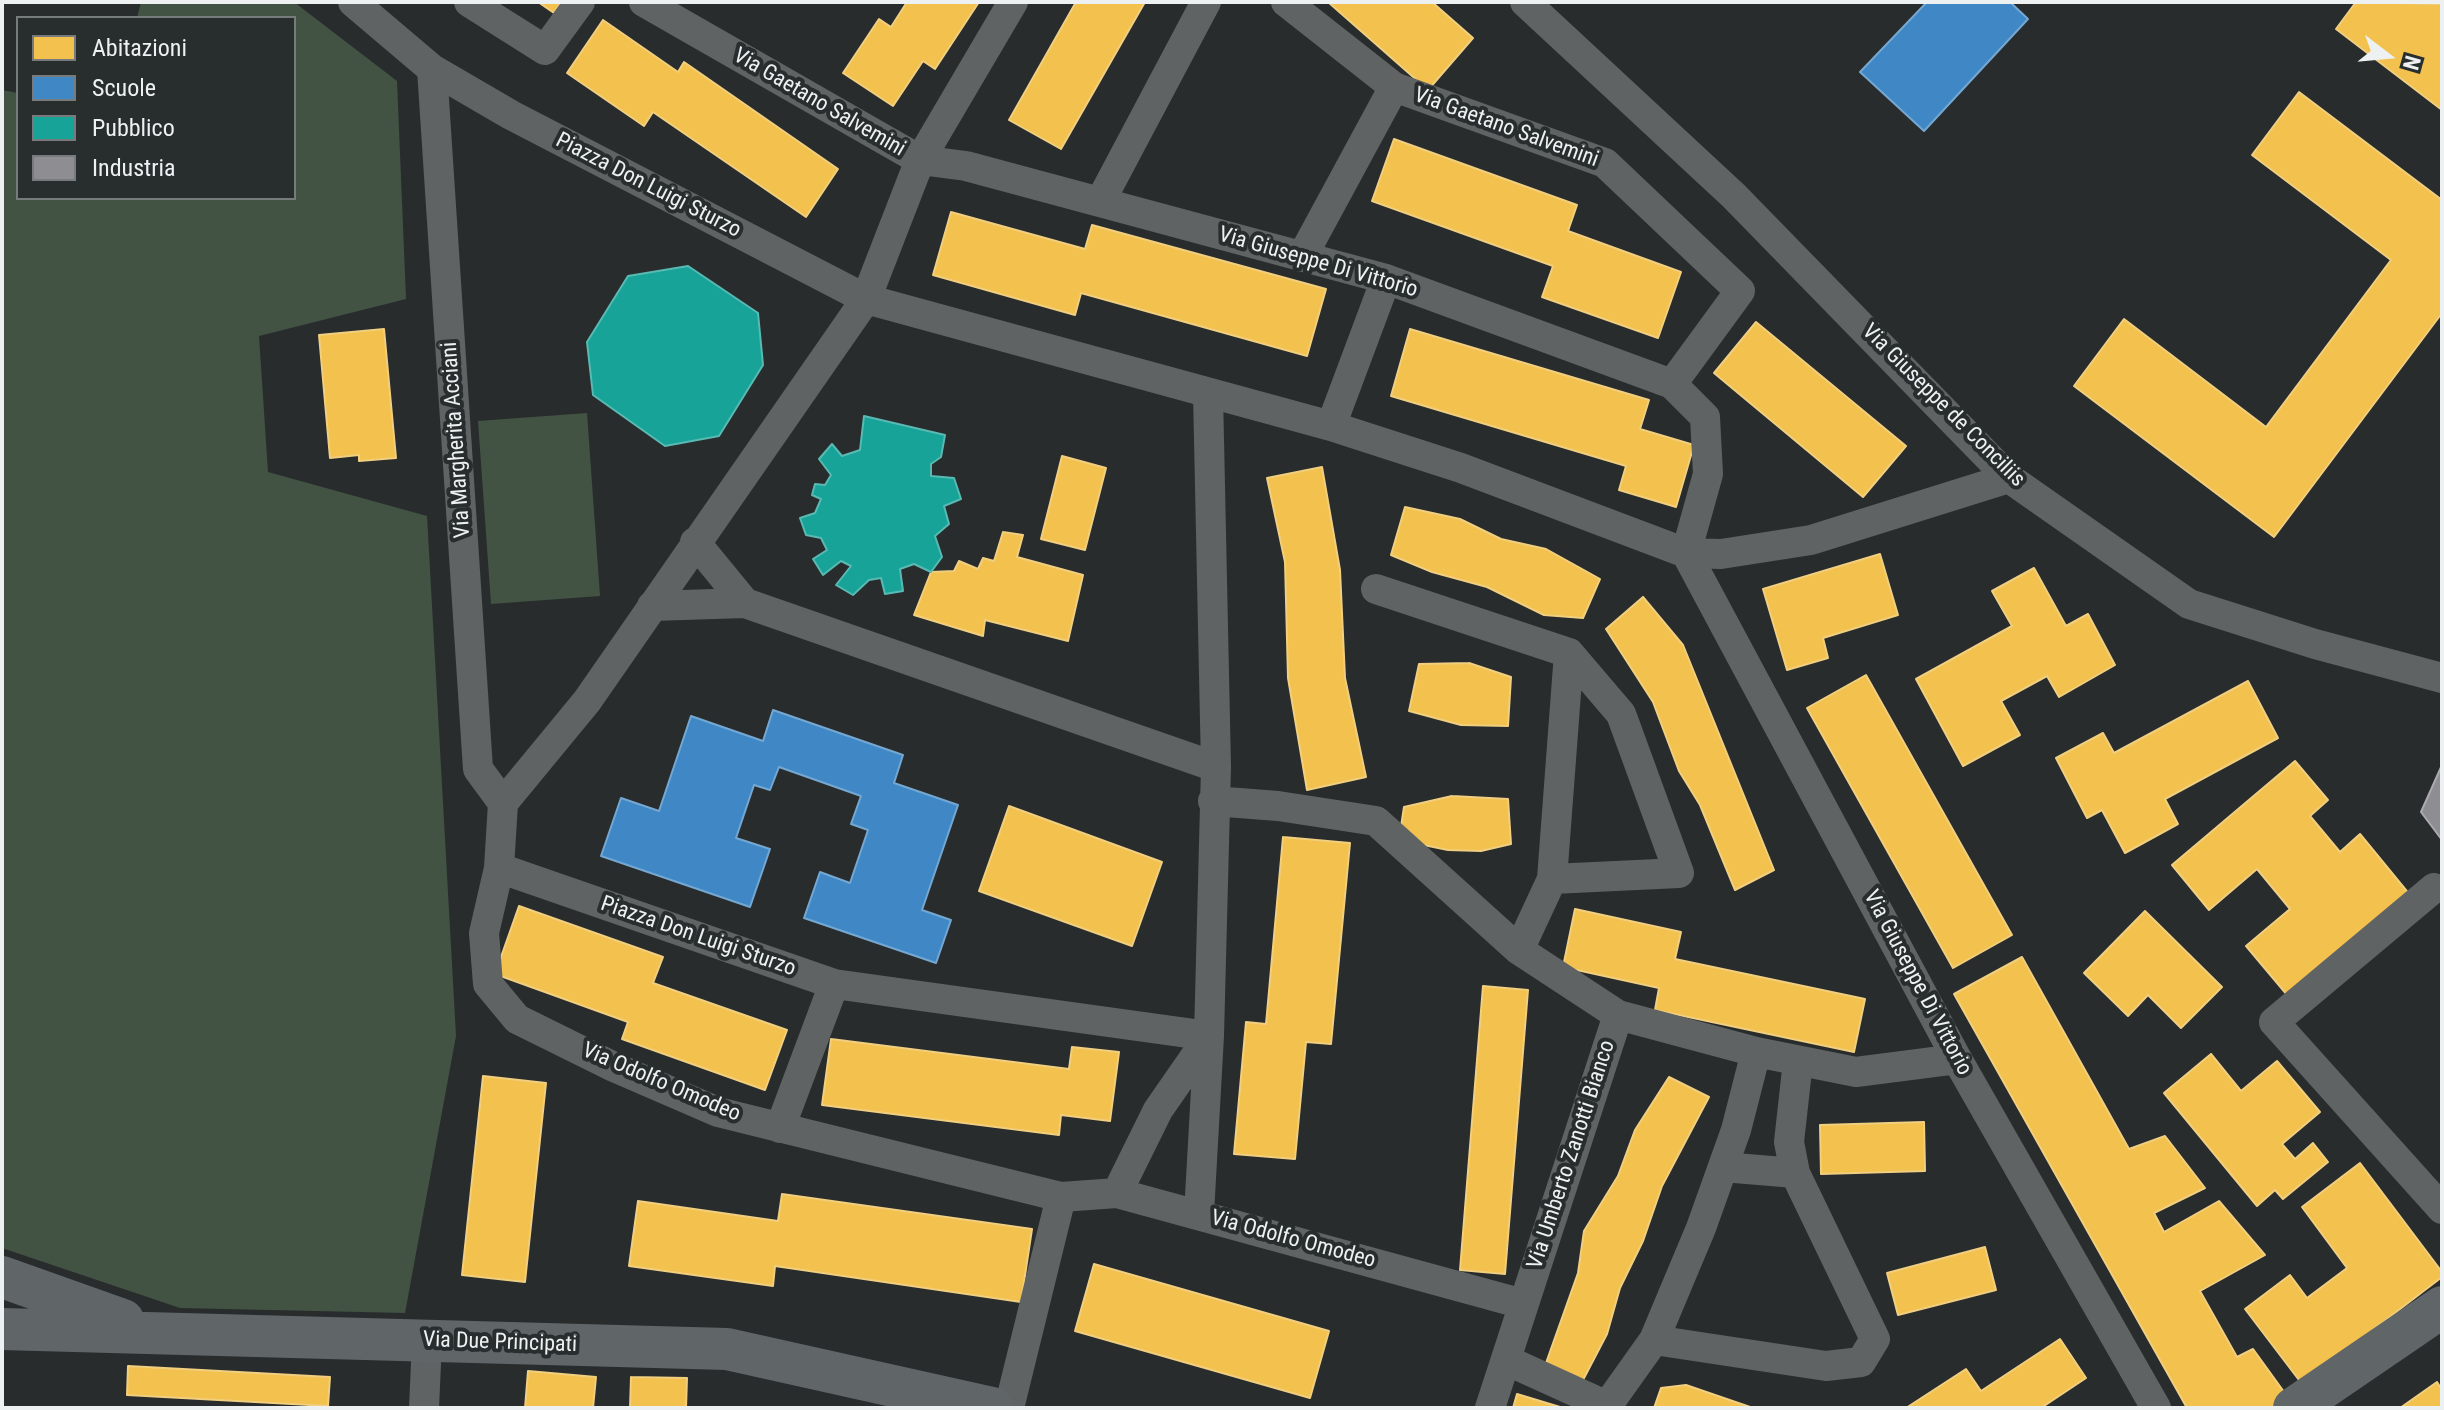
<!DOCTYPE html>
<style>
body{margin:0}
#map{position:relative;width:2444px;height:1410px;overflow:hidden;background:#292c2d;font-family:"Roboto Condensed",sans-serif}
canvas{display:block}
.frame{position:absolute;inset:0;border:4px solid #eef1f2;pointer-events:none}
.legend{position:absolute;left:16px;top:16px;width:280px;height:184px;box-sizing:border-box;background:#282d2e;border:2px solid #777b7c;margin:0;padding:10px 14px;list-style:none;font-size:24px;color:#eef1f2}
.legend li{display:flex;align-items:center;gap:16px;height:40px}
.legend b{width:40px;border:2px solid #777b7c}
.north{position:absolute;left:2348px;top:16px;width:80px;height:80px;-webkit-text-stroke:6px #282d2e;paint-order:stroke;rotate:106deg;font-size:22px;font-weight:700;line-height:32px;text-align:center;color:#eef1f2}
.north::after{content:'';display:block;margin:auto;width:28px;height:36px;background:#eef1f2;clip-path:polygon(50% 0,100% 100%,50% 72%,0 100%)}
</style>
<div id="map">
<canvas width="2444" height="1410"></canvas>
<div class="frame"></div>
<ul class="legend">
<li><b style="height:22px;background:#f2c14e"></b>Abitazioni</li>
<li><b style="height:22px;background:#3f88c5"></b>Scuole</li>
<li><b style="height:22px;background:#17a398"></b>Pubblico</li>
<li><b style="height:22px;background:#8d8d92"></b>Industria</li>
</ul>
<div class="north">N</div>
</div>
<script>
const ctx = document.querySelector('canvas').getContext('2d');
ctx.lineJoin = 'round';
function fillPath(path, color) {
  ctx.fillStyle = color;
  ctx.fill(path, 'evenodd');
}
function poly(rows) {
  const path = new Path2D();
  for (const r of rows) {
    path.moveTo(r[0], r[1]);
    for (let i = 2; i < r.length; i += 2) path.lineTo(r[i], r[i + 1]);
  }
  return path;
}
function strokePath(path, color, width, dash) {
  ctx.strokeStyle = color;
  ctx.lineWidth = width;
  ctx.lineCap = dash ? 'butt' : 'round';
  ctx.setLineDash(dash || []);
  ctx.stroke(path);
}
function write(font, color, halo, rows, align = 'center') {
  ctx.font = font + ' "Roboto Condensed",sans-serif';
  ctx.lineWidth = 8;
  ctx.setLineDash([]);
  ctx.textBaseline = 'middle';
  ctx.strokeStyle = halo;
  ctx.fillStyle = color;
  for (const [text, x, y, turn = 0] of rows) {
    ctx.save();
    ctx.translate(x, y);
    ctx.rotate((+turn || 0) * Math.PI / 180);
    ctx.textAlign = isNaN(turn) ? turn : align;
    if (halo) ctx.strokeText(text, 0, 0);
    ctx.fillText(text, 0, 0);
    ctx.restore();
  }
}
const green = poly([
 [141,2,294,2,397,81,406,299,259,336,268,472,427,516,456,1036,405,1313,180,1308,2,1248,2,90,18,93,18,198,294,198,294,18,137,18],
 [587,413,600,596,491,604,478,421]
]);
const homes = poly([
 [538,2,561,2,554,13,538,2],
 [907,2,979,2,935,69,923,61,893,106,843,73,879,19,891,27,907,2],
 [1076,2,1145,2,1061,149,1009,120,1076,2],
 [1328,2,1432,2,1473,38,1428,90,1328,2],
 [2356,2,2442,4,2442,110,2336,29,2356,2],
 [603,20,678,72,684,62,838,169,806,217,653,112,644,126,567,73,603,20],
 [2299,92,2442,200,2442,313,2274,537,2074,386,2124,319,2266,427,2391,260,2252,155,2299,92],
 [1394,139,1577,205,1568,231,1681,272,1658,338,1542,297,1553,266,1372,201,1394,139],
 [951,212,1085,249,1092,225,1326,289,1307,356,1081,293,1075,315,933,275,951,212],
 [1756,322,1906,446,1863,497,1714,373,1756,322],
 [384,329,396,458,359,461,359,455,330,458,319,335,384,329],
 [1410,329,1649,400,1640,429,1694,445,1676,507,1619,490,1626,466,1391,396,1410,329],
 [1062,456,1106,468,1085,550,1041,539,1062,456],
 [1322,467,1340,570,1345,678,1366,777,1307,790,1288,678,1285,562,1267,478,1322,467],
 [1405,507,1460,519,1501,539,1546,549,1600,579,1583,618,1544,615,1487,587,1432,572,1391,555,1405,507],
 [1003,532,1023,535,1017,557,1083,575,1068,641,985,620,983,636,914,615,931,572,954,571,959,561,978,569,983,558,994,561,1003,532],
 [1880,554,1898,615,1823,638,1828,658,1787,670,1763,589,1880,554],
 [2034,568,2066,626,2088,614,2115,665,2059,697,2047,676,2001,701,2020,735,1963,766,1916,679,2012,626,1992,591,2034,568],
 [1643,597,1683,645,1774,870,1735,890,1700,805,1679,771,1653,702,1606,629,1643,597],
 [1469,663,1511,677,1508,726,1461,725,1409,711,1419,664,1469,663],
 [1866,675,2012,935,1953,968,1807,708,1866,675],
 [2248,681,2278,738,2165,799,2178,824,2125,853,2102,810,2087,818,2056,758,2103,733,2114,753,2248,681],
 [2295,761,2328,800,2310,816,2340,852,2360,834,2410,895,2288,996,2246,946,2290,909,2257,869,2209,910,2172,865,2295,761],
 [1452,796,1508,799,1511,844,1481,851,1448,850,1399,840,1404,807,1452,796],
 [1009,806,1162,862,1132,946,979,891,1009,806],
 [1283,837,1350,843,1331,1044,1306,1042,1295,1159,1234,1154,1246,1022,1266,1024,1283,837],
 [519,906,663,957,653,983,787,1030,765,1090,622,1039,628,1022,495,974,519,906],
 [1575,909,1681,932,1675,959,1865,999,1854,1052,1655,1010,1659,988,1563,967,1575,909],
 [2145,911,2222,987,2181,1028,2148,995,2128,1016,2084,973,2145,911],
 [2022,957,2129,1149,2165,1136,2205,1188,2154,1213,2164,1232,2219,1201,2265,1255,2200,1291,2237,1357,2253,1349,2287,1396,2270,1408,2187,1408,1954,994,2022,957],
 [1483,986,1528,990,1505,1274,1460,1270,1483,986],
 [831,1039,1069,1069,1072,1047,1119,1052,1110,1121,1061,1115,1059,1135,822,1105,831,1039],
 [2211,1054,2241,1091,2277,1061,2320,1112,2282,1144,2295,1159,2313,1143,2328,1162,2283,1199,2275,1190,2257,1206,2164,1093,2211,1054],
 [483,1076,546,1083,525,1282,462,1275,483,1076],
 [1669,1077,1709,1097,1662,1186,1643,1241,1620,1288,1607,1334,1583,1380,1546,1363,1578,1273,1584,1231,1618,1176,1635,1130,1669,1077],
 [1924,1122,1925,1171,1821,1174,1820,1125,1924,1122],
 [2360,1163,2442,1272,2442,1277,2302,1384,2245,1309,2290,1275,2307,1298,2347,1268,2302,1207,2360,1163],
 [782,1194,1032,1229,1021,1302,775,1266,773,1286,629,1266,638,1201,778,1221,782,1194],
 [1985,1247,1996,1290,1898,1315,1887,1273,1985,1247],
 [1094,1264,1329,1331,1310,1398,1075,1331,1094,1264],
 [2060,1339,2086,1378,2041,1408,1906,1408,1966,1369,1981,1391,2060,1339],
 [128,1366,330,1377,328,1406,127,1395,128,1366],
 [528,1371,596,1377,593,1408,525,1408,528,1371],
 [631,1377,687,1378,686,1408,630,1408,631,1377],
 [2437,1382,2442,1390,2442,1408,2400,1408,2437,1382],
 [1686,1385,1753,1408,1654,1408,1661,1388,1686,1385],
 [1517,1394,1560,1407,1559,1408,1513,1408,1517,1394]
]);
const schools = poly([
 [1927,2,2010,2,2028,19,1924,131,1860,72,1927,2],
 [773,710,903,755,894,783,958,805,922,910,951,920,936,963,804,918,820,872,850,883,868,830,851,824,861,796,779,767,770,790,754,785,736,838,770,849,750,907,601,856,621,798,659,811,691,716,763,741,773,710]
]);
const public = poly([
 [688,266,758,313,763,365,719,436,665,446,593,395,587,342,628,276,688,266],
 [864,416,945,435,941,457,931,464,931,476,954,478,961,499,944,506,949,524,935,536,942,557,931,572,914,564,900,569,903,591,885,594,881,578,869,580,853,595,836,585,851,566,841,561,823,575,813,559,827,550,821,538,806,535,800,518,815,513,821,499,812,495,815,484,825,485,831,475,819,459,832,444,842,456,860,450,864,416]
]);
const industry = poly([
 [2442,765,2442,840,2421,812,2442,765]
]);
const street = poly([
 [353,2,432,69,511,115,866,299,587,701,503,803,499,868,484,933,488,984,517,1019,614,1067,718,1112,1061,1197,1117,1193,1523,1304],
 [469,2,545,50,580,2],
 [644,2,920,160,1013,2],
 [1286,2,1394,87,1605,163,1740,291,1672,384],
 [1525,2,1734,196,2009,478,2189,604,2315,644,2442,678],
 [432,69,478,769,503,803],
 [920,160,966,166,1386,279,1672,384,1705,417,1708,474,1686,553,1461,468,1331,426,866,299,920,160],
 [1100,202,1206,2],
 [1302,257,1394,87],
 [1331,426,1386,279],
 [2009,478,1811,540,1721,554,1686,553,1957,1059,2156,1408],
 [695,542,745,603,1216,767],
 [1376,589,1569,653],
 [652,606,745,603],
 [1213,801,1278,806,1376,821,1519,950,1618,1015,1756,1052,1856,1072,1957,1059],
 [499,868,834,984,1209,1036],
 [2434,888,2274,1022,2442,1209],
 [1519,950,1552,879,1679,873,1621,714,1569,653,1552,879],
 [1756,1052,1736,1130,1701,1228,1654,1340,1826,1366,1861,1362,1875,1339,1795,1173,1789,1142,1798,1061],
 [780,1128,834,984],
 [1723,1167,1795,1173],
 [1117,1193,1158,1110,1208,1038],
 [1199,1214,1209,1036,1216,767,1208,393],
 [1506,1360,1607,1406,1654,1340],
 [424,1408,427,1341],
 [1009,1408,1061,1197],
 [1490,1408,1618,1015]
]);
const secondary = poly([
 [2,1277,123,1320],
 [2,1329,727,1349,992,1408],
 [2294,1408,2442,1307]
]);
const streetNames = [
 ["Via Gaetano Salvemini",819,103,30],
 ["Via Gaetano Salvemini",1506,128,20],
 ["Piazza Don Luigi Sturzo",648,186,27],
 ["Via Giuseppe Di Vittorio",1318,263,16],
 ["Via Giuseppe de Conciliis",1943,406,45],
 ["Via Margherita Acciani",457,440,-94],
 ["Piazza Don Luigi Sturzo",698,937,19],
 ["Via Giuseppe Di Vittorio",1917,983,62],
 ["Via Odolfo Omodeo",661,1083,23],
 ["Via Umberto Zanotti Bianco",1572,1155,-72],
 ["Via Odolfo Omodeo",1293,1240,15],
 ["Via Due Principati",500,1343,2]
];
fillPath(green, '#425344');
fillPath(homes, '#f2c14e');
strokePath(homes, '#f1cf7f', 2);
fillPath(schools, '#3f88c5');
strokePath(schools, '#74a8d2', 2);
fillPath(public, '#17a398');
strokePath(public, '#58bab3', 2);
fillPath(industry, '#8d8d92');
strokePath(industry, '#aaabaf', 2);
strokePath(street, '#606364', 30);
strokePath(secondary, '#606668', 42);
write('22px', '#eef1f2', '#282d2e', streetNames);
</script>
